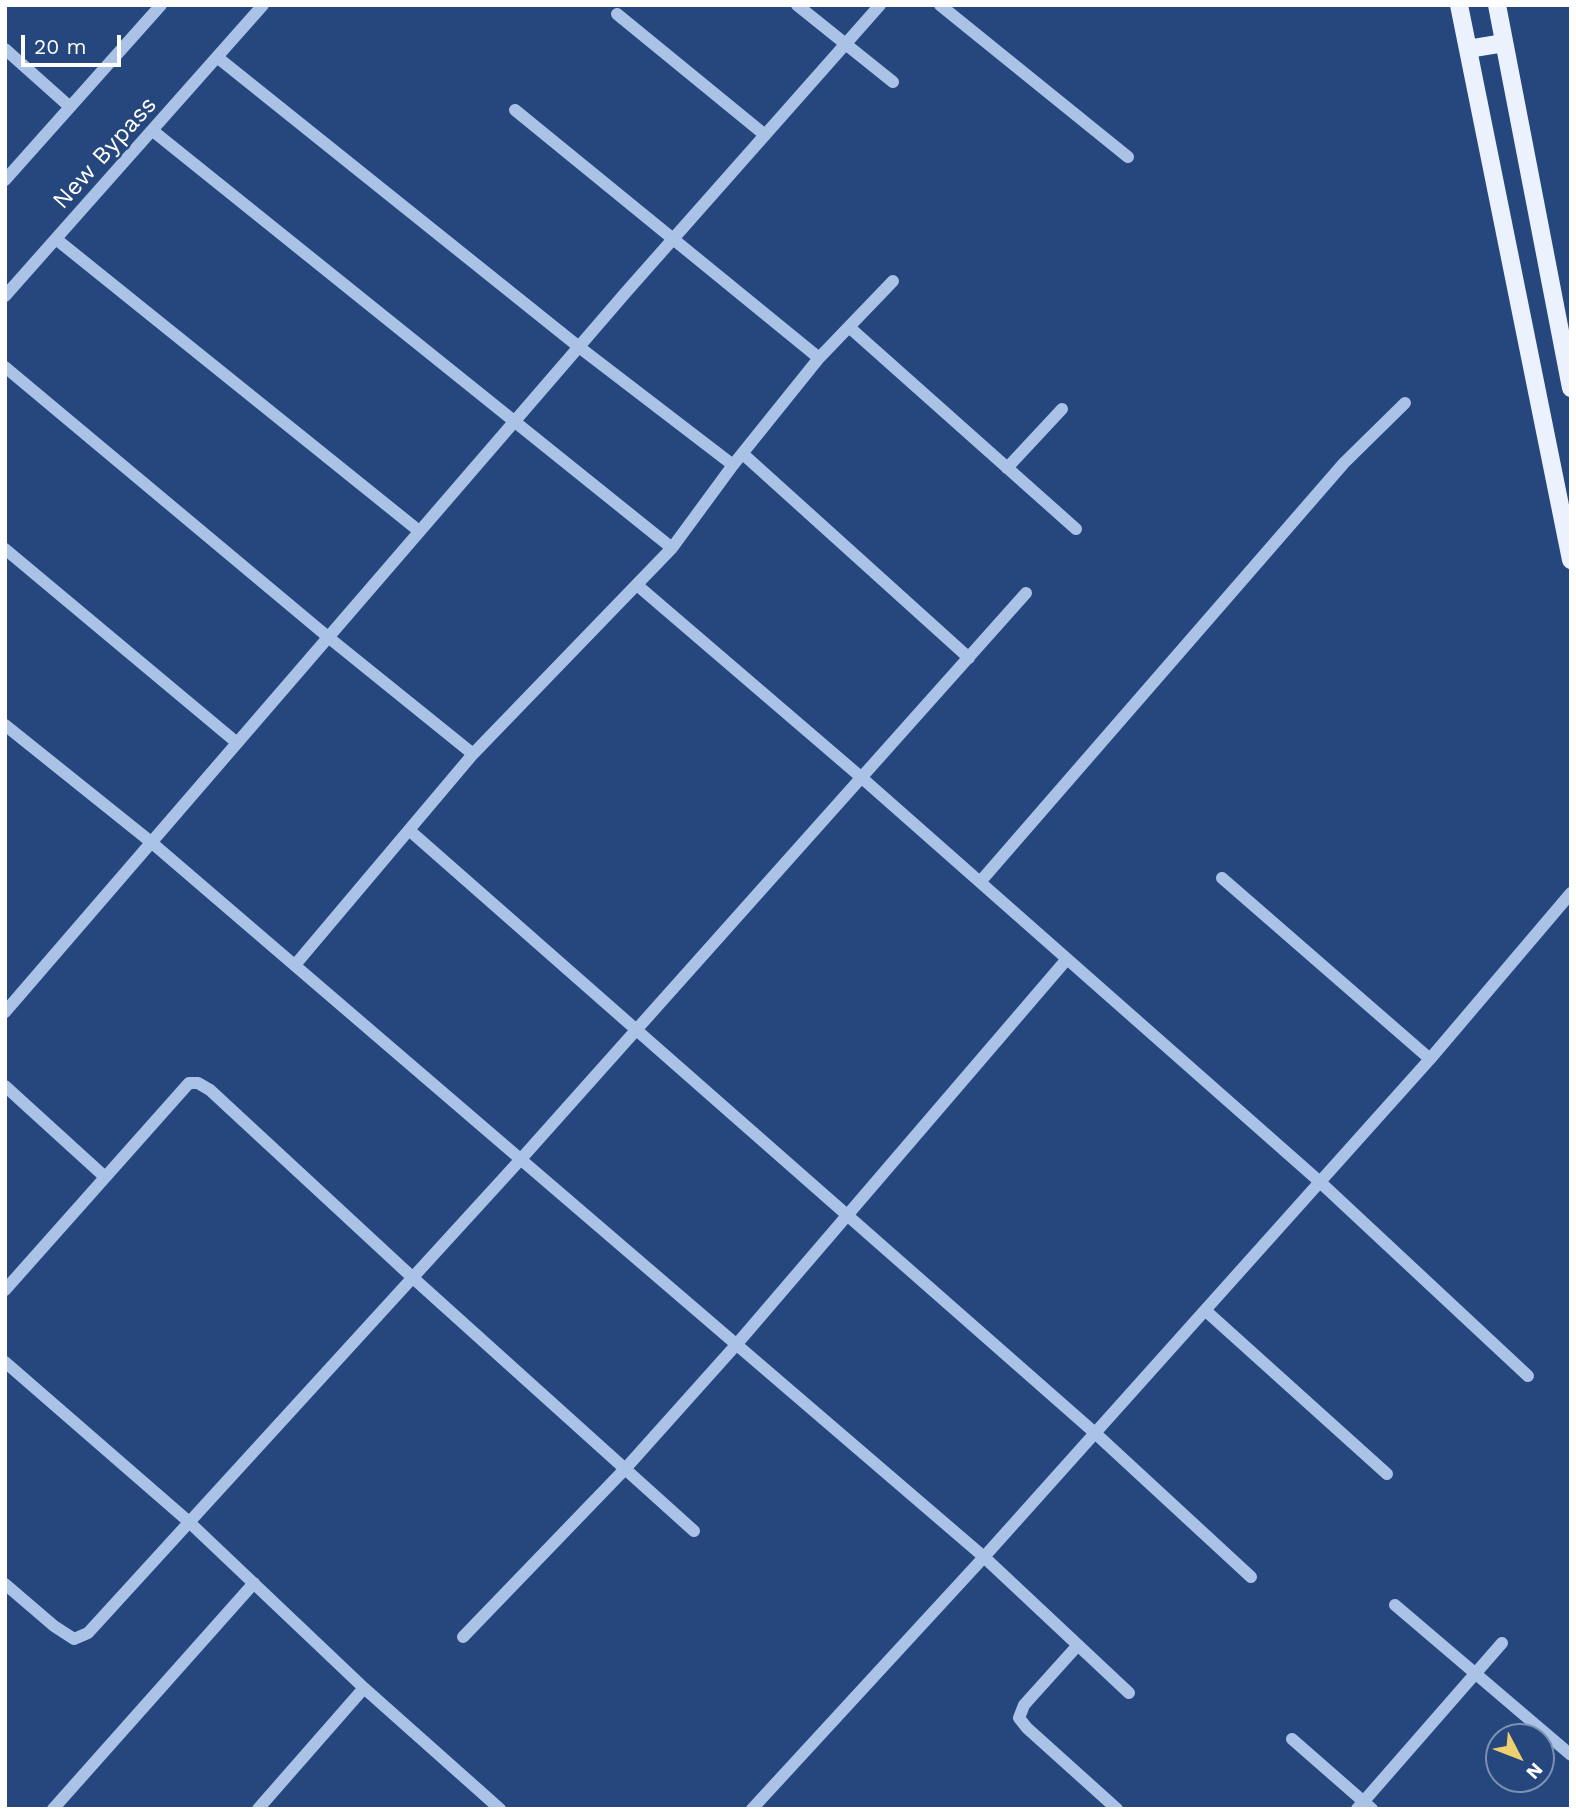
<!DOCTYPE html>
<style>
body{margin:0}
#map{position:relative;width:1576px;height:1814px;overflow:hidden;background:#25477d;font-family:"Work Sans",sans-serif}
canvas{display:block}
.frame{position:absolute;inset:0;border:7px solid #fff;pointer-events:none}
.north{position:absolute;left:1485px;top:1723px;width:70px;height:70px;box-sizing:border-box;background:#25477d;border:2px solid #7c91b1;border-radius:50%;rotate:132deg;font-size:19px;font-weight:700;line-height:28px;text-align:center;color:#fff}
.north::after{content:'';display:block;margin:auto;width:24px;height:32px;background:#eed06f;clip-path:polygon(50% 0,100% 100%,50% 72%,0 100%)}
.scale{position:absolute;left:21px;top:35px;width:100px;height:32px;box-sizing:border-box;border:4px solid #fff;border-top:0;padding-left:9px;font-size:21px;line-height:24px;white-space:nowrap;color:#fff;-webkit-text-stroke:5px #25477d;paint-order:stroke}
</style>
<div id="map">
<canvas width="1576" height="1814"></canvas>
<div class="frame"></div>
<div class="north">N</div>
<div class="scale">20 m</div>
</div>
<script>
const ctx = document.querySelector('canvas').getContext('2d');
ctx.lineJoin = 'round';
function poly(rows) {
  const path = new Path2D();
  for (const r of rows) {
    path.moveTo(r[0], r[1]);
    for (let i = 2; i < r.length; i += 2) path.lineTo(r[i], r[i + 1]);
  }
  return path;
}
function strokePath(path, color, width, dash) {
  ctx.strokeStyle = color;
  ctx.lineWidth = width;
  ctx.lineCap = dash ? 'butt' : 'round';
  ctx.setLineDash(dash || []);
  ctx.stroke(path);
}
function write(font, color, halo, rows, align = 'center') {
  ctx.font = font + ' "Work Sans",sans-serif';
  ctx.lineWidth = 5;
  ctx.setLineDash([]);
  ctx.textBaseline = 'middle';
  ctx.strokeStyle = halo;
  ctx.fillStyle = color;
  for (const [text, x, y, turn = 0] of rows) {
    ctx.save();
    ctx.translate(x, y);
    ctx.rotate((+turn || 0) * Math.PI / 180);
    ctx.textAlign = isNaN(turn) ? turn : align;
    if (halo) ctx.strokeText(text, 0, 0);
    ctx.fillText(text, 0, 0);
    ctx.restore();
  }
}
const minor = poly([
 [797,5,893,82],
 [940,5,1128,157],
 [617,14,765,135],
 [5,49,70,107],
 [217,57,579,347,733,465],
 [515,110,819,358],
 [153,131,672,548],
 [5,180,161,5],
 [56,239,419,531],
 [5,296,263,5],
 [849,327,1076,529],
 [5,367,328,637,473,754],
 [743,454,969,658],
 [1007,468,1062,409],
 [5,549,236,742],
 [637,585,862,778,1320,1182,1528,1376],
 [5,725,151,842,984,1557,1129,1693],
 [409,830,1095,1433,1251,1577],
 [1222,878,1430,1059],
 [980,882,1344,463,1405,403],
 [295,965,473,754,672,548,733,465,819,358,893,281],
 [5,1012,627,291,880,5],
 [5,1086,105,1177],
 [5,1290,189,1083,198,1083,210,1090,412,1277,694,1531],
 [1206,1311,1387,1474],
 [5,1362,188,1521,364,1688,500,1809],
 [5,1584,54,1626,74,1639,88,1633,521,1159,1026,593],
 [1395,1605,1571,1755],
 [463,1637,625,1469,736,1345,1067,959],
 [1078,1645,1024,1705,1019,1718,1027,1728,1117,1809],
 [1292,1739,1372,1809],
 [53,1809,254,1583],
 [258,1809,364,1688],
 [752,1809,984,1557,1430,1059,1571,893],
 [1357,1809,1502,1643]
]);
const major = poly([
 [1459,5,1571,560],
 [1497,5,1571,388],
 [1468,49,1504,43]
]);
const streetNames = [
 ["New Bypass",105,153,-48]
];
strokePath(minor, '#aac2e5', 12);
strokePath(major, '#ebf1fd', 18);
write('24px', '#fff', '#25477d', streetNames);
</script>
